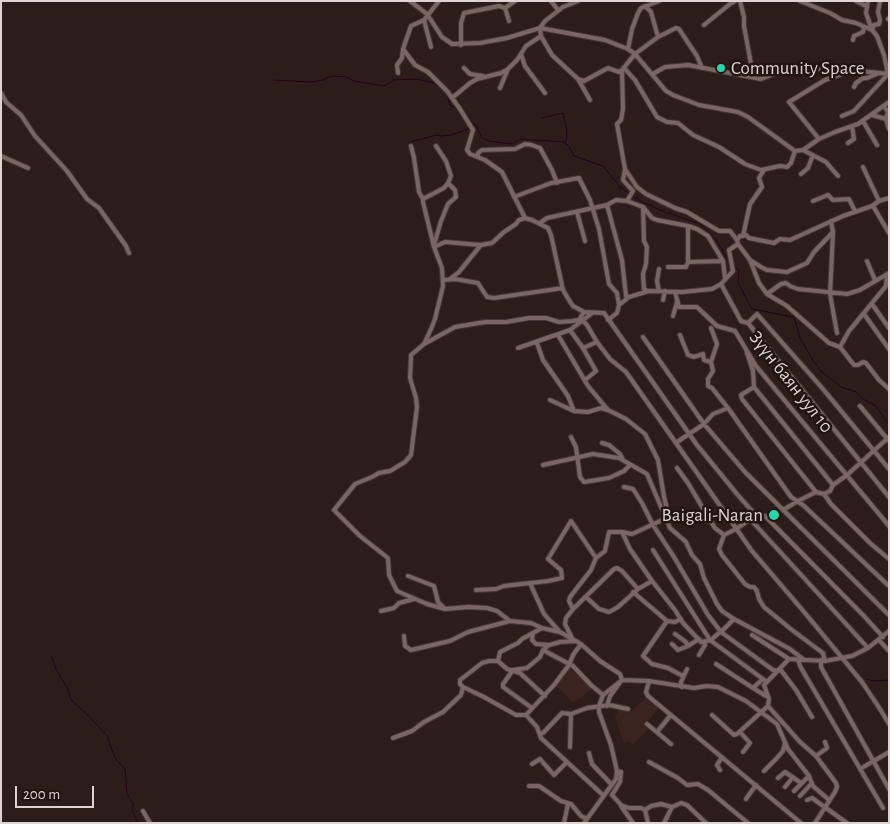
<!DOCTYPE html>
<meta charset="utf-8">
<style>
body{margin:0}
#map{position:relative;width:890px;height:824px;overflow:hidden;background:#2c1d1a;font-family:"Alegreya Sans",sans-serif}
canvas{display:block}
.frame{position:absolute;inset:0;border:2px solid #ddd3d0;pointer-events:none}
.scale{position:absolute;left:15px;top:786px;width:79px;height:22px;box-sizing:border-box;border:2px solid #ddd3d0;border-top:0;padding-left:6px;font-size:15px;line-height:18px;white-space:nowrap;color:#ddd3d0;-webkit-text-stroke:4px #221411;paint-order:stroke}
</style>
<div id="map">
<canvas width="890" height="824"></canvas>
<div class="frame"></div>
<div class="scale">200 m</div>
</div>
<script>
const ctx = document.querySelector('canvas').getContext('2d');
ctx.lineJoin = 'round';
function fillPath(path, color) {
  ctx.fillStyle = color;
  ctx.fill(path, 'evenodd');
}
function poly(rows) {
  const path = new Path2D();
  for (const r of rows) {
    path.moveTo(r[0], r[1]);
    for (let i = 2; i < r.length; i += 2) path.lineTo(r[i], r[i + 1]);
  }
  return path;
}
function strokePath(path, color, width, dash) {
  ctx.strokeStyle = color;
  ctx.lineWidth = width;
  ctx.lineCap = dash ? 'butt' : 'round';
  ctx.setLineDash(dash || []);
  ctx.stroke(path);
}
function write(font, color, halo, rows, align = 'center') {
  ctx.font = font + ' "Alegreya Sans",sans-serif';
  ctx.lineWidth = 5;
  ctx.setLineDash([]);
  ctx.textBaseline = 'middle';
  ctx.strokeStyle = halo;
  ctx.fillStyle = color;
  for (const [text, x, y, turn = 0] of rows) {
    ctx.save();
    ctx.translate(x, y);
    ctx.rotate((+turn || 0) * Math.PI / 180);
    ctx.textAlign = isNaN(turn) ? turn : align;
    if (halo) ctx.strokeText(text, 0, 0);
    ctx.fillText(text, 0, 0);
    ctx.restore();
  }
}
const built = poly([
 [569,668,593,688,574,702,572,702,556,686],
 [645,698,659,708,645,724,648,729,644,734,633,744,628,741,624,744,615,717,620,709,630,713]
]);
const stream = poly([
 [273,80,311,82,323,80,331,76,347,77,354,81,384,86,394,80,416,79,435,83,446,91],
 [448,97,449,102,451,106,457,107],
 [542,118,563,113,567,132,566,142],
 [468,119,477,127,482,138,489,141,511,144,521,139,565,142,565,144,568,145,574,156,603,166,620,187,642,202,660,210,700,224,706,229,716,240,730,263],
 [408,146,413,141,437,135,441,136,452,135,470,128],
 [734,267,739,270,738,283,752,309,794,317,800,338,814,362,822,372,841,387,856,392,863,399,876,406,889,425],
 [52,657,56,669,68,689,71,700,89,716,107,736,115,758,125,769,127,794,133,804,133,813,138,823],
 [866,679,873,681,889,680]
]);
const minor = poly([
 [410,1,427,14,442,37,452,44,480,43,507,38,540,28,605,40,628,49,635,54,666,91,673,95,699,105,738,112,748,117,795,151],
 [439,1,424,20,411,26,403,49,415,65,428,72,447,91,460,109,473,130,467,150,470,154,485,160,502,172,525,218,532,220,548,228,551,235,563,290,569,300,573,306,584,312,604,313,697,445,737,494,752,511,765,516,864,616,883,637],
 [551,1,558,10],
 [578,1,563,7,545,21,540,28,541,36,552,55,578,79,584,81,608,68,619,72,622,70,635,54,658,37],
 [740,1,744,17,744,26,751,64,756,70,771,75],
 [800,1,830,13,842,20,856,23,872,30,877,36,884,55,888,74,854,111,842,116],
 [856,1,866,6],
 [868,1,866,13,872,30,874,25,879,24,880,20,878,12,880,1],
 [645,6,651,12,658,37,676,28,679,29,697,56,702,68],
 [505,8,509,21],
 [888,19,889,18],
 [424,20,431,47],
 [704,25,730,4,735,1],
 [853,40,854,36,863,32,864,27],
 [461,45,461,23,464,13,499,6,505,8,515,1],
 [628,49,632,29,638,13,641,8,659,1],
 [521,54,525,66,545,93],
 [464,68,470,74,483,76],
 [624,68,635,80,657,117,667,122,678,123,693,135,719,147,745,164,761,170,780,166,787,167,791,163,795,151],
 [622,70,623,109,621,120,617,124,625,169],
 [398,73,397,65,402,58,403,49],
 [653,74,665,67,688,65,761,79,792,67,797,69,832,69,847,73,860,71,889,74],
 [578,79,590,100],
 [854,87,856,83,863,78,867,78,879,73],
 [500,88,508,69,517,60,526,46,541,36],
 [1,93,6,102,21,115,35,136,67,171,87,199,99,208,126,246,129,253],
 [452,98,470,83,477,79,501,73,508,69],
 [884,106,888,112,886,119,889,129],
 [872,115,886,119],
 [863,121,877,145],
 [819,139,789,102,825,80,845,73],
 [848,143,854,139,852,126],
 [411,146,414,158,419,192,423,199],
 [436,146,446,161,451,176,448,183,444,188,423,199,423,202,434,247,442,268,443,286,435,319,431,329,424,344,411,355,411,358,410,378,416,398,417,407,411,455,405,462,390,471,379,473,372,477,355,484,334,510,360,536,388,558,389,575,397,591,427,604,445,609],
 [803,150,826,162,838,176],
 [795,151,803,150,819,139,835,132,858,124,889,102],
 [1,156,28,168],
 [478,157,478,153,482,150,515,149,525,144,532,145,540,148,552,170,557,183],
 [863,167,879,201],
 [801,174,808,168,813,155],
 [514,197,551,183,579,178,590,200,599,229,609,284,617,293,619,305],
 [627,201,633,191,623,180,625,169,637,187,646,194,675,208,687,212,719,231,730,231,737,240],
 [813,201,828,195,833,200,849,199,855,211],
 [607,205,622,260,626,296,629,297],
 [873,206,889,233],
 [643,207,644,241,647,247,646,264,643,274,644,289,647,291],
 [577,212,585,241],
 [831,221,833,232,814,252,807,263,787,272,767,270,761,267,750,260,738,244,737,240,740,236,746,235,749,238,774,243,780,239,790,240,843,216,872,206,879,201,889,198],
 [540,223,547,218,607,205,616,200,627,201,643,207,652,218,657,220,688,226,697,229,708,236,723,261,725,278],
 [833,233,830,294,837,333],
 [743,236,750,204,762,187,759,178,764,170],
 [434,245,441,221,448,204,456,197,455,190,448,183],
 [434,247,445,242,481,245,492,243,504,232,516,224,519,220,525,218],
 [750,260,759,283,767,294,787,306,829,343,840,347,854,365,858,365,863,362,866,363,879,380,889,389],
 [867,261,875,280],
 [688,262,688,226],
 [668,267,686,267,688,262,723,261],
 [659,269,657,281,659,291],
 [450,279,459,272,480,246],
 [444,280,455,279,478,283,487,297,494,298,563,288],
 [721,284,741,321,748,323,889,497],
 [675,292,679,307,697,307,717,326,735,331,756,366,889,526],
 [767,294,781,284,786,283,790,286,798,289,847,294,860,290,889,273],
 [663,300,665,291],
 [872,304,889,328],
 [864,314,889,349],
 [673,316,677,302],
 [608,320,617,313,619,305,629,297,649,291,682,292,712,289,721,284,733,271,729,250,738,244],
 [583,321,587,325,597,342],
 [748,323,757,314,823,389,889,469],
 [711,328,717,344,711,362,713,371,708,379,708,386,712,388,728,408,791,497,803,505,889,586],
 [570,330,583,348,596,371,585,380],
 [558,335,588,386,608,410,626,419,645,434,658,460,664,497,669,517],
 [680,335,688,355,694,357,703,354,704,360,711,362],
 [643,337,704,424,745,472,889,615],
 [537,343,543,360,568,396,574,411],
 [424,344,455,327,485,322,506,322,529,318,546,318,559,322,572,321,579,320,584,312],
 [840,347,849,331,886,286,887,274],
 [518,348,570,330,591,314],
 [583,348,597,342,610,359,626,372,752,551,805,613,862,682,880,709,889,724],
 [747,353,753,371,754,387,741,395,742,399,816,492],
 [754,387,833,485],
 [550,400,574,411,588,412,601,408,608,410],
 [860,406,889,441],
 [571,437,576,447,580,477,584,482,609,478,624,471,630,465],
 [677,442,704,424,713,414,728,408],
 [602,443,609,445,620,454,623,460],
 [543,465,593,454,619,458,647,474,670,528,686,542,692,555,700,564,704,578,717,604,722,611,734,619,790,649,803,659],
 [677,468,688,483,711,522],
 [624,487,633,489,642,503,653,525,674,557,708,615,721,632,773,670,778,671],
 [824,494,831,504,870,543,889,559],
 [783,510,798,501,816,492,824,494,830,491,833,485,847,475,889,437],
 [750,519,868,648],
 [622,532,630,549,652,581,675,610,683,623,701,642,711,640,720,632],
 [724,535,719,549,722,555,745,584,750,587,754,587,757,591,759,599,764,607,792,630,823,653,825,661],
 [653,550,710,640,767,682],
 [408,576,434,586,438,602,445,609,469,607,487,608,497,611,510,621,531,623,542,628,560,632,581,644,600,661,620,674,622,680],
 [530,583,544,614,560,632],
 [476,590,496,589,504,586,548,581,562,578,561,570,548,559,571,521,596,558],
 [633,592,667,621],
 [586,597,599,609,609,612,618,607,638,589,652,581],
 [573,609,569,601,570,597,591,570,596,558,605,551,609,532,622,532,632,534,669,517,692,517,711,522,715,528,724,535,736,529,758,514],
 [381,611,394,608,399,603,414,599],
 [681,619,675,622,667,621,643,656,652,664,668,668,683,676],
 [721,632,734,619],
 [533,633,532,640,536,644,549,645],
 [675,634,686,642,688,646,699,639],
 [752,635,789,659],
 [404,636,405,646,411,650,450,641,468,632,510,621],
 [572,638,565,624,566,618,573,609,614,569,617,568,622,571,638,589],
 [879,640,889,651],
 [672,644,678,650,688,646],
 [543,650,573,666,591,685,603,695],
 [699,655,705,645,704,642],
 [798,659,800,666,883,808],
 [821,660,821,667,889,789],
 [498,661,500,652,518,643,522,639,542,628],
 [716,664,753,688,763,679],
 [780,669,796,690,812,717],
 [649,681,646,692,648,696,801,823],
 [463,687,484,697,516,715,526,715,537,727,541,738,604,796],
 [682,687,681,682,687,669],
 [753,688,766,696],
 [607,706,610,696,621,681],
 [768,706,800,742,816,756,836,783,837,787,835,792,815,823],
 [532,708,503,687,503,684,513,670,527,668,540,657,543,650,549,645,560,642,576,641],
 [526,715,554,685,569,665,573,655,581,644],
 [712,715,734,735,737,734,768,706,769,699,764,685,789,659,825,661,852,656,868,648,889,631],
 [647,724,671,744],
 [657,732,670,716],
 [740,732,750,743,743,752],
 [540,735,544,732,562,713,571,714,587,708,609,705,628,709],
 [393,738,412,731,424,722,443,712,461,695,463,687,460,684,460,680,482,663,489,661,498,661,507,669,520,673,545,696],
 [570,747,571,714],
 [589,753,592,764,612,785],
 [816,756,827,748,825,742],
 [649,762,678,778,687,785,698,784,708,790,748,823],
 [532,764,540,759,554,775,567,762],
 [860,769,889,752],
 [720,770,717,765,722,757],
 [617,771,621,772,620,782,612,795,621,805,629,808,641,808,645,810,651,806,661,804,672,807,681,803,687,805,706,823],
 [764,771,776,759,783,751,785,743],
 [778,778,785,772,801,783],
 [529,786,539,786,561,801,571,804,581,816,587,819],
 [785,787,793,777],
 [794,791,809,776],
 [800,796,812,783],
 [746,799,756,785],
 [807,800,812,798,847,823],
 [621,806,633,823],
 [645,810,648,823],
 [143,811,150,823],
 [564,823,568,804],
 [584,823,616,779,617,771,611,745,599,712,599,706,603,695,622,680,649,681,694,688,707,686,718,687,746,701,777,724,788,749,809,776,813,786,829,800],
 [664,823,672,807]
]);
const markers = [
 [721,68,5,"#27d5ad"],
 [774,515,6,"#27d5ad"]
];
const poiNames = [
 ["Community Space",731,68],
 ["Baigali-Naran",763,515,"right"]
];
const streetNames = [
 ["Зүүн баян уул 10",791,382,52]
];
fillPath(built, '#3b2420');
strokePath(stream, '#22031d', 1);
strokePath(minor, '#443836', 6);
strokePath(minor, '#796662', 4);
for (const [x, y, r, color] of markers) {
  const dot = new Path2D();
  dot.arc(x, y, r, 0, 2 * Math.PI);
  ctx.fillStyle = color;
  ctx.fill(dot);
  strokePath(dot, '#221411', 2);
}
write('19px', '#ddd3d0', '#221411', poiNames, 'left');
write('19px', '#ddd3d0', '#221411', streetNames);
</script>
